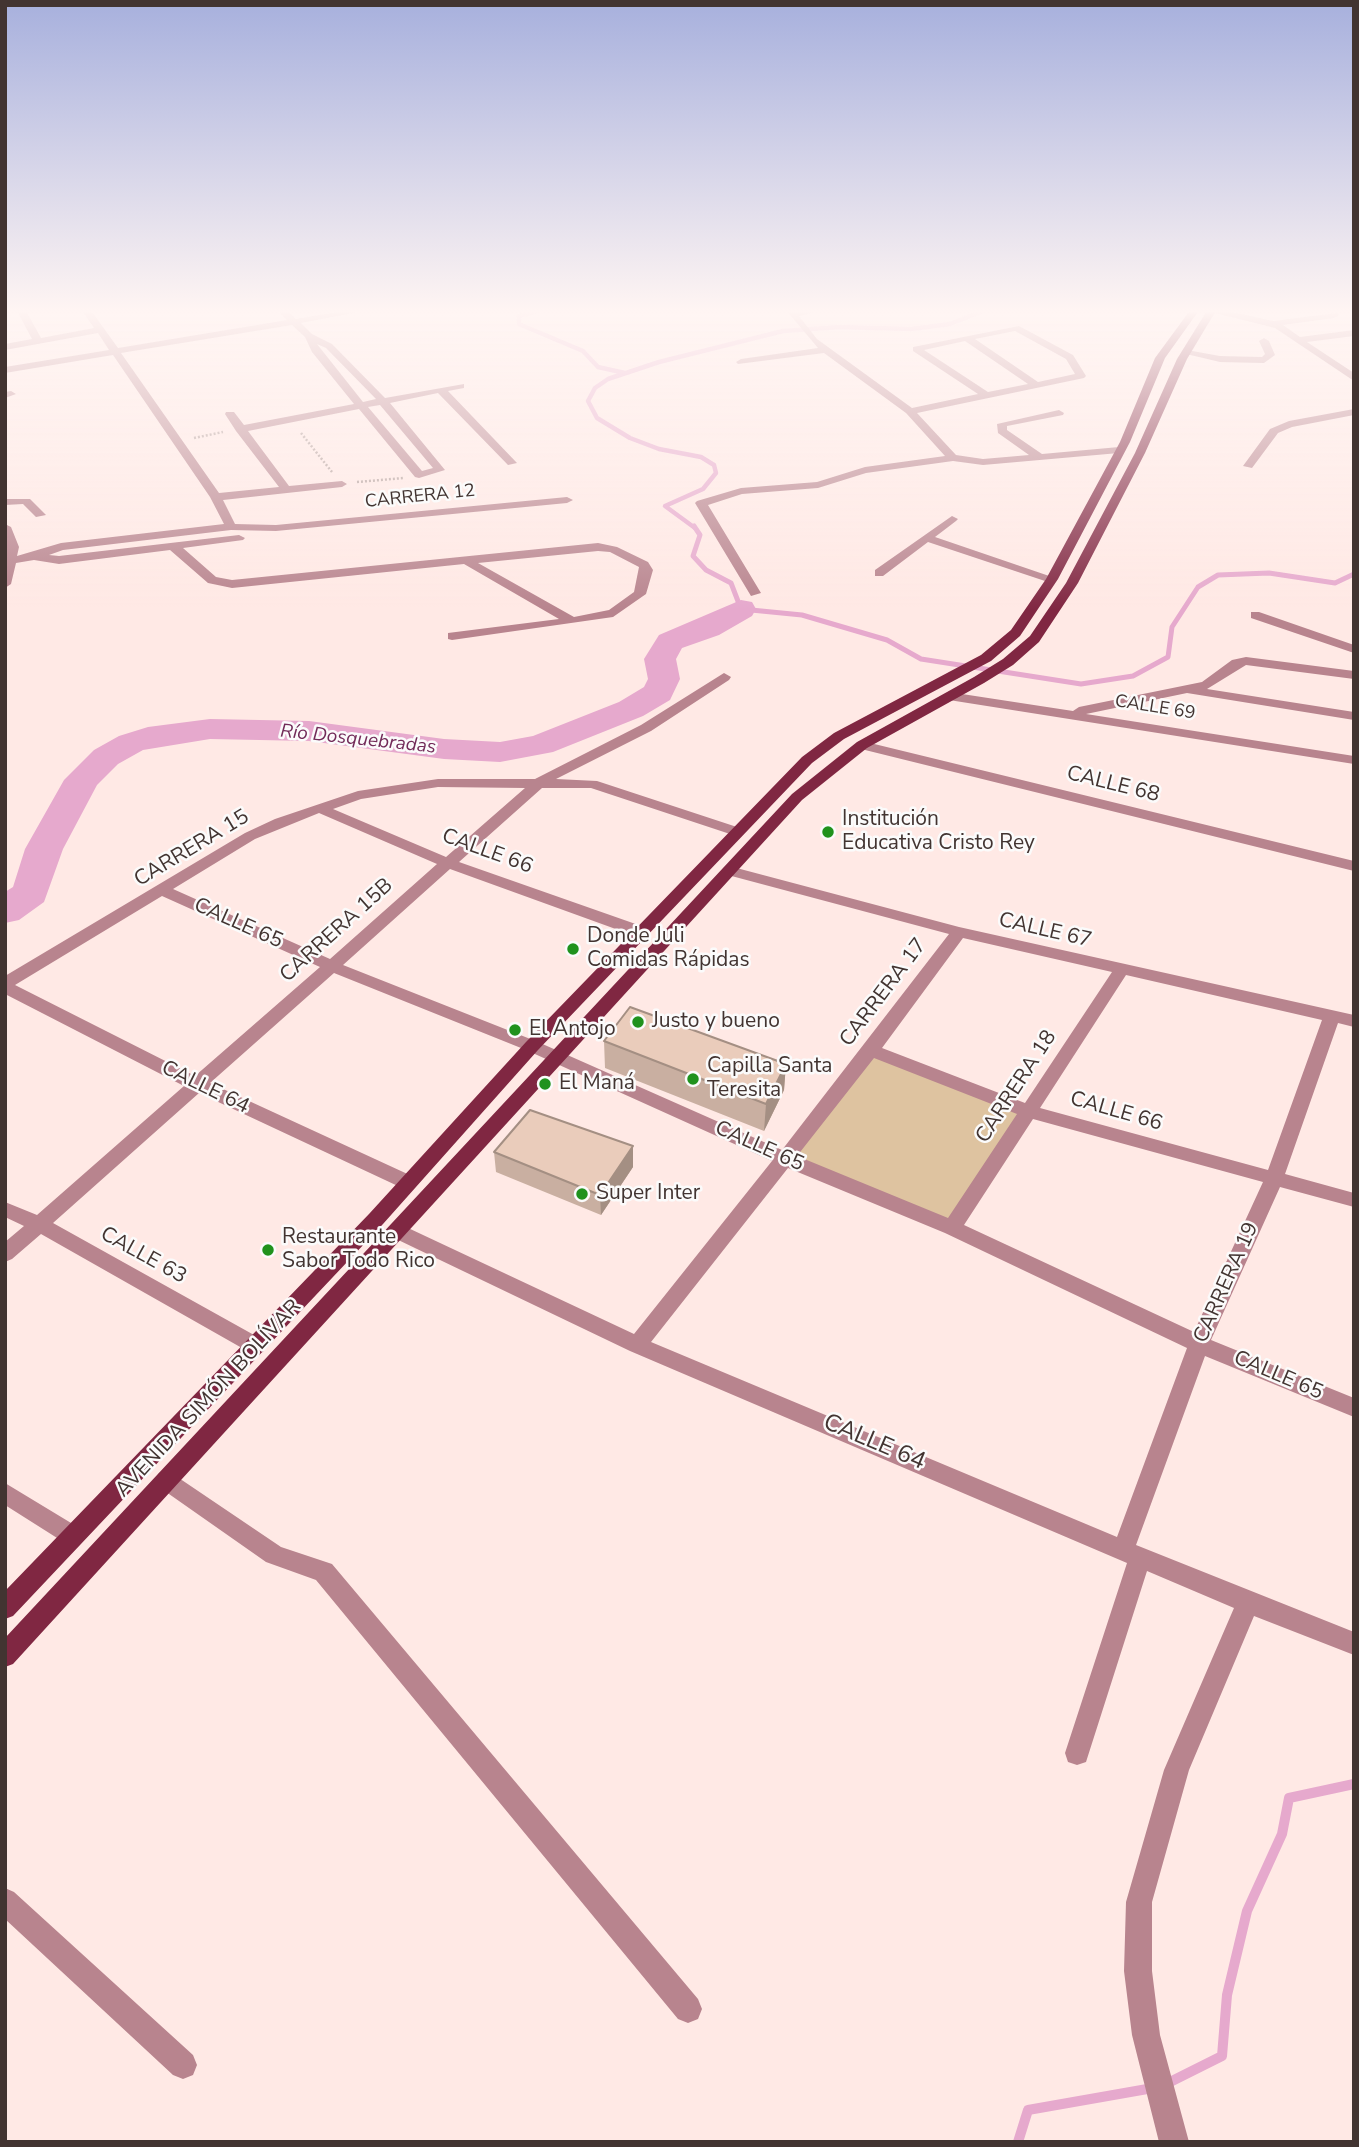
<!DOCTYPE html>
<meta charset="utf-8">
<style>
body{margin:0}
#map{position:relative;width:1359px;height:2147px;overflow:hidden;background:#ffe9e5;font-family:"Nunito Sans",sans-serif}
canvas{display:block}
.frame{position:absolute;inset:0;border:7px solid #423431;pointer-events:none}
</style>
<div id="map">
<canvas width="1359" height="2147"></canvas>
<div class="frame"></div>
</div>
<script>
const ctx = document.querySelector('canvas').getContext('2d');
ctx.lineJoin = 'round';
function fillPath(path, color) {
  ctx.fillStyle = color;
  ctx.fill(path, 'evenodd');
}
function poly(rows) {
  const path = new Path2D();
  for (const r of rows) {
    path.moveTo(r[0], r[1]);
    for (let i = 2; i < r.length; i += 2) path.lineTo(r[i], r[i + 1]);
  }
  return path;
}
function strokePath(path, color, width, dash) {
  ctx.strokeStyle = color;
  ctx.lineWidth = width;
  ctx.lineCap = dash ? 'butt' : 'round';
  ctx.setLineDash(dash || []);
  ctx.stroke(path);
}
function write(font, color, halo, rows, align = 'center') {
  ctx.font = font + ' "Nunito Sans",sans-serif';
  ctx.lineWidth = 5;
  ctx.setLineDash([]);
  ctx.textBaseline = 'middle';
  ctx.strokeStyle = halo;
  ctx.fillStyle = color;
  for (const [text, x, y, turn = 0] of rows) {
    ctx.save();
    ctx.translate(x, y);
    ctx.rotate((+turn || 0) * Math.PI / 180);
    ctx.textAlign = isNaN(turn) ? turn : align;
    if (halo) ctx.strokeText(text, 0, 0);
    ctx.fillText(text, 0, 0);
    ctx.restore();
  }
}
const green = poly([
 [871,1050,1028,1111,952,1228,783,1158]
]);
const streamFar2 = poly([
 [544,309,519,316,519,324,583,351,598,367,625,373],
 [1069,309,1073,309],
 [695,528,665,506,703,489,716,473,714,465,701,457,659,449,630,438,597,418,588,401,595,388,608,379,659,362,783,331,839,327,911,329,950,324,988,309]
]);
const streamFar1 = poly([
 [694,526,700,535,693,556,706,570,731,583,741,609,802,615,887,640,921,659,1081,684,1133,676,1168,657,1172,627,1198,587,1218,575,1269,573,1335,583,1354,574]
]);
const stream = poly([
 [1164,2085,1222,2056,1227,1995,1247,1911,1282,1834,1289,1798,1354,1784],
 [1018,2142,1028,2110,1153,2088]
]);
const river = poly([
 [741,600,752,602,756,609,752,616,719,635,682,648,676,659,680,679,670,700,643,716,553,752,500,762,444,759,309,741,210,739,143,750,118,764,97,785,63,849,44,902,19,920,5,923,5,892,13,887,25,849,64,780,94,750,119,736,148,727,210,719,309,721,444,739,500,742,533,736,619,702,644,687,648,679,644,659,659,635,741,600]
]);
const path = poly([
 [301,433,332,472],
 [194,438,223,432],
 [357,482,404,478]
]);
const minor = poly([
 [16,309,25,309,41,338,94,328,81,309,90,309,118,348,287,320,276,309,285,309,296,319,353,309,374,309,301,323,312,334,332,344,385,398,464,384,464,388,448,391,517,463,508,465,438,393,390,403,445,470,419,478,415,477,359,409,248,431,289,486,342,481,347,484,342,487,223,500,235,524,276,525,567,497,573,500,567,503,276,531,231,530,63,550,49,555,59,556,239,535,245,538,243,540,183,548,216,577,232,580,598,543,617,547,648,562,653,570,646,594,613,617,452,640,448,639,448,633,559,619,464,564,232,588,208,583,170,550,59,564,34,560,16,563,11,584,5,588,5,524,11,527,19,547,17,556,61,543,224,524,210,497,113,355,5,373,5,367,109,350,98,333,5,350,5,344,32,339,16,309],
 [292,325,305,337,312,352,354,404,244,425,234,412,226,412,225,414,236,431,279,487,219,493,121,353,292,325],
 [317,344,326,348,376,399,363,402,317,344],
 [380,405,433,468,422,471,368,407,380,405],
 [598,551,610,552,639,567,634,592,609,610,574,617,478,563,598,551],
 [785,309,828,309,799,316,817,339,912,408,978,394,913,351,913,347,1019,326,1073,355,1086,376,1084,378,917,413,956,455,983,459,1029,455,998,433,997,424,1059,410,1064,413,1063,415,1007,426,1007,430,1042,454,1119,447,1124,450,1119,453,983,465,953,461,866,473,818,488,742,494,708,505,761,593,751,596,695,503,697,501,741,488,817,482,865,467,945,456,906,413,824,353,738,364,736,362,741,359,818,348,785,309],
 [1015,331,1066,359,1075,374,1038,382,975,339,1015,331],
 [965,341,1028,384,988,392,924,350,965,341],
 [1199,309,1219,309,1273,321,1337,313,1339,315,1334,318,1283,325,1300,337,1354,330,1354,336,1307,342,1354,373,1354,381,1275,328,1199,309],
 [1264,338,1269,341,1275,355,1264,363,1220,362,1182,353,1187,350,1220,356,1262,357,1265,354,1259,341,1264,338],
 [5,392,11,391,16,394,5,398,5,392],
 [1354,409,1354,415,1292,427,1278,433,1252,468,1243,466,1270,429,1289,421,1354,409],
 [5,499,30,499,46,515,36,517,23,504,5,505,5,499],
 [952,516,958,519,956,521,935,537,1058,579,1048,582,928,542,883,576,875,576,875,570,952,516],
 [1251,612,1259,612,1354,645,1354,653,1251,618,1251,612],
 [1246,657,1354,671,1354,679,1246,665,1207,689,1354,712,1354,720,1187,693,1086,714,1354,756,1354,764,949,700,942,696,949,692,1073,711,1079,707,1202,682,1232,660,1246,657],
 [724,673,731,677,729,680,651,731,556,779,597,781,743,829,743,835,733,835,591,788,542,788,459,862,647,928,649,932,647,936,635,936,450,869,343,965,538,1042,782,1150,949,934,724,874,721,871,724,868,729,866,959,927,1354,1015,1354,1027,1338,1023,1285,1174,1354,1193,1354,1207,1280,1187,1211,1340,1354,1398,1354,1417,1205,1356,1136,1545,1354,1632,1354,1655,1254,1616,1189,1770,1152,1902,1152,1971,1160,2035,1189,2142,1159,2142,1132,2035,1124,1971,1126,1902,1164,1770,1234,1608,1147,1571,1086,1762,1077,1765,1068,1762,1065,1753,1127,1563,630,1351,392,1237,389,1232,392,1227,399,1225,406,1227,634,1334,772,1161,526,1050,334,973,210,1083,414,1177,416,1182,414,1187,400,1187,199,1093,53,1223,263,1340,266,1346,263,1352,256,1354,249,1352,41,1234,12,1259,5,1262,5,1242,24,1226,5,1217,5,1202,37,1215,184,1086,5,994,5,976,245,833,275,819,358,791,438,779,535,779,641,725,724,673],
 [438,787,525,788,446,857,333,809,361,799,438,787],
 [319,813,437,864,330,959,173,889,255,839,319,813],
 [162,896,320,967,195,1076,15,985,162,896],
 [963,938,1112,972,1025,1103,882,1048,963,938],
 [1126,975,1322,1020,1268,1170,1040,1108,1126,975],
 [874,1058,1017,1114,948,1218,797,1156,874,1058],
 [1033,1119,1263,1182,1194,1332,964,1225,1033,1119],
 [788,1168,945,1233,1187,1348,1117,1537,651,1342,788,1168],
 [862,741,1354,861,1354,871,857,748,855,745,862,741],
 [167,1470,281,1547,332,1564,698,1999,702,2009,698,2019,688,2023,678,2019,316,1580,266,1562,159,1487,156,1480,159,1473,167,1470],
 [5,1483,81,1529,84,1536,81,1543,73,1546,65,1543,5,1505,5,1483],
 [5,1888,14,1892,193,2055,197,2065,193,2075,183,2079,173,2075,5,1919,5,1888]
]);
const major = poly([
 [1191,309,1200,309,1165,358,1130,442,1058,579,1020,636,991,661,844,739,812,763,538,1050,383,1224,13,1616,5,1619,5,1591,369,1214,526,1042,802,757,834,733,981,655,1011,630,1046,579,1120,442,1155,358,1191,309],
 [1208,309,1217,309,1187,359,1145,453,1078,583,1039,642,1013,665,984,683,867,748,802,800,13,1664,5,1667,5,1638,792,794,857,742,974,677,1003,659,1030,636,1066,583,1135,453,1177,359,1208,309]
]);
const wall = poly([
 [604,1041,786,1064,784,1090,764,1131,605,1068],
 [494,1152,633,1167,601,1215,496,1172]
]);
const shadedWall = poly([
 [786,1064,784,1090,764,1131,766,1104],
 [633,1146,633,1167,601,1215,600,1195]
]);
const building = poly([
 [630,1007,786,1064,766,1104,604,1041,630,1007],
 [530,1110,633,1146,600,1195,494,1152,530,1110]
]);
const markers = [
 [828,832,7,"#20921d"],
 [573,949,7,"#20921d"],
 [638,1022,7,"#20921d"],
 [515,1030,7,"#20921d"],
 [693,1079,7,"#20921d"],
 [545,1084,7,"#20921d"],
 [582,1194,7,"#20921d"],
 [268,1250,7,"#20921d"]
];
const farStreetnames = [
 ["CARRERA 12",420,497,-6],
 ["CALLE 69",1155,708,9]
];
const farWaternames = [
 ["Río Dosquebradas",358,740,6]
];
const streetNames = [
 ["CALLE 68",1113,785,14],
 ["CARRERA 15",192,849,-31],
 ["CALLE 66",487,852,20],
 ["CALLE 65",238,924,24],
 ["CARRERA 15B",337,931,-42],
 ["CALLE 67",1045,931,13],
 ["CARRERA 17",884,993,-53],
 ["CARRERA 18",1017,1087,-57],
 ["CALLE 64",205,1088,26],
 ["CALLE 66",1116,1112,16],
 ["CALLE 65",759,1147,24],
 ["CALLE 63",143,1256,29],
 ["CARRERA 19",1227,1283,-66],
 ["CALLE 65",1278,1376,23],
 ["AVENIDA SIMÓN BOLÍVAR",209,1399,-47]
];
const poiNames = [
 ["Institución",842,820],
 ["Educativa Cristo Rey",842,844],
 ["Donde Juli",587,937],
 ["Comidas Rápidas",587,961],
 ["Justo y bueno",652,1022],
 ["El Antojo",529,1030],
 ["Capilla Santa",707,1067],
 ["Teresita",707,1091],
 ["El Maná",559,1084],
 ["Super Inter",596,1194],
 ["Restaurante",282,1238],
 ["Sabor Todo Rico",282,1262]
];
const nearStreetnames = [
 ["CALLE 64",874,1443,23]
];
fillPath(green, '#dec3a0');
strokePath(streamFar2, '#e6a9cd', 4.5);
strokePath(streamFar1, '#e6a9cd', 5);
strokePath(stream, '#e6a9cd', 10);
fillPath(river, '#e6a9cd');
strokePath(path, '#b19e9a', 2.5, [2, 2]);
fillPath(minor, '#b8848e');
fillPath(major, '#802742');
fillPath(wall, '#c9afa1');
fillPath(shadedWall, '#a48f83');
fillPath(building, '#eaccbb');
strokePath(building, '#a48f83', 2);
const sky = ctx.createLinearGradient(0, 0, 0, 610);
sky.addColorStop(0, '#a7b0dd');
sky.addColorStop(0.51, '#fff5f3');
sky.addColorStop(1, '#fff5f300');
ctx.fillStyle = sky;
ctx.fillRect(0, 0, 1359, 610);
for (const [x, y, r, color] of markers) {
  const dot = new Path2D();
  dot.arc(x, y, r, 0, 2 * Math.PI);
  ctx.fillStyle = color;
  ctx.fill(dot);
  strokePath(dot, '#fbfbfb', 2.5);
}
write('18px', '#423431', '#fbfbfb', farStreetnames);
write('italic 19px', '#722b59', '#fbfbfb', farWaternames);
write('21px', '#423431', '#fbfbfb', streetNames);
write('21px', '#423431', '#fbfbfb', poiNames, 'left');
write('24px', '#423431', '#fbfbfb', nearStreetnames);
</script>
